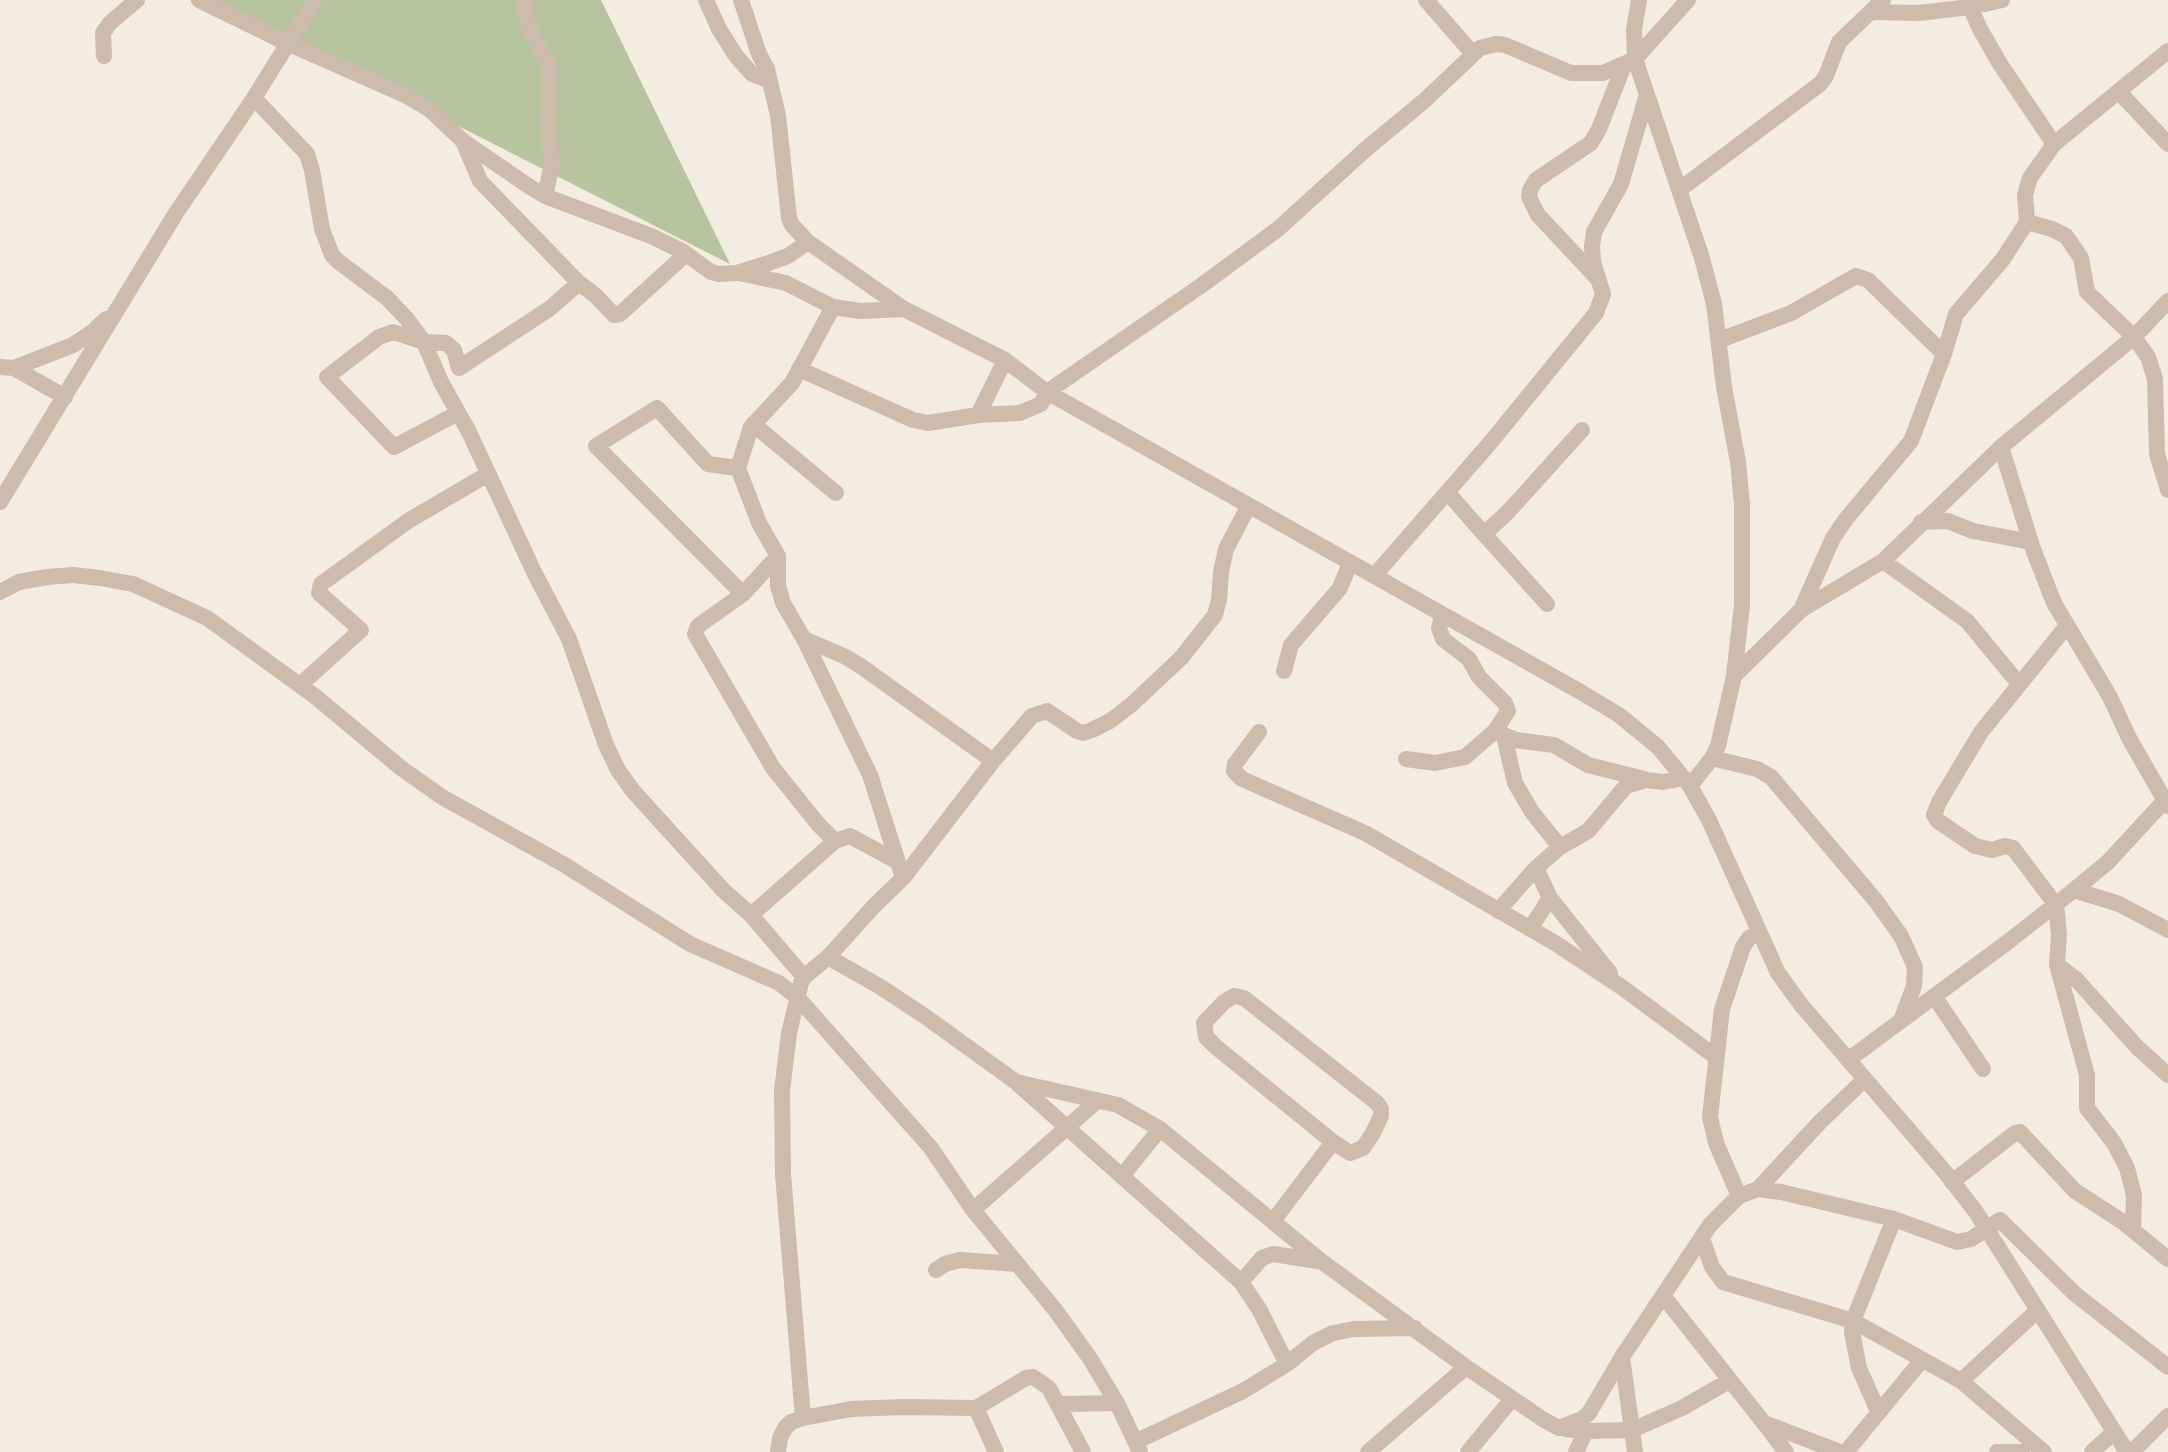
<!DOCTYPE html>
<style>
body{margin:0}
canvas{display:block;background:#f4ebe1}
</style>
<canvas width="2168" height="1452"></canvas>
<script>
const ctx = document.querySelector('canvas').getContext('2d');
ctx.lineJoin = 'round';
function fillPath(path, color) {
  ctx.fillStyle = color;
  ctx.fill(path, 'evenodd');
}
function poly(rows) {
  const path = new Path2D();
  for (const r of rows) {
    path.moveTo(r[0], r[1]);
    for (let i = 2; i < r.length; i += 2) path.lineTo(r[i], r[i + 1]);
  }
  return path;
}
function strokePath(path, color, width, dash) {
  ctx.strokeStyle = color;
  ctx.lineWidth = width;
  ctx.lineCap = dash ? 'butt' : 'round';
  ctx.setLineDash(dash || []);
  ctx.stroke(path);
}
const green = poly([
 [210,0,601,0,730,264]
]);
const minor = poly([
 [199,0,289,44,407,96,429,109,463,141,530,187,545,196,651,236,682,251,711,272,719,274,737,273,766,264,788,256,808,242],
 [524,0,528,26,549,67,548,131,552,164,545,196],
 [706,0,719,29,736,56,752,74,768,80],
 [741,0,759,54,767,69,778,115,789,218,792,225,808,242,904,309,1005,360,1047,392,1579,691,1619,715,1658,747,1690,786,1709,820,1778,973,1802,1006,1945,1172,1976,1212,2127,1452],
 [1426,0,1473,54],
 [1639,0,1634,29,1635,59,1702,258,1714,304,1724,387,1738,462,1742,504,1742,605,1734,676,1718,746,1712,758,1690,786],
 [1967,0,1980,29,2000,64,2054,144],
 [1973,0,1985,4,2002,0],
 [1871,12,1919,13,1969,7],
 [104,56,103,33,110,23,137,0],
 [2119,92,2168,144],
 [254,98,307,154,312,170,322,229,332,255,339,262,387,298,407,319,424,342,441,382,469,432,534,572,569,639,606,745,618,770,633,791,723,890,751,915,804,977],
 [463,141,480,181,579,283],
 [1679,190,1820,84,1826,76,1839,42,1883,0],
 [2027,222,2052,229,2066,236,2081,258,2087,292,2134,337,2148,357,2155,379,2157,454,2168,490],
 [739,273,786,283,833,307,860,311,904,309],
 [1597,278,1538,215,1529,197,1530,190,1536,180,1591,143,1599,129,1624,65],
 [1720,340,1791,313,1856,276,1868,280,1944,354],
 [0,367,14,368,65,397],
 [14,368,73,345,91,333,106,319],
 [799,369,913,420,928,423,978,415,1005,360],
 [458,413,394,447,327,377,379,337,393,332,424,342,446,343,454,350,459,368,549,309,579,283,595,295,614,315,620,314,686,254],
 [978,415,1020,413,1041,404,1047,392,1202,285,1278,229,1366,149,1424,101,1480,48,1496,44,1505,45,1571,73,1603,73,1635,59,1688,0],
 [753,424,836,493],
 [2001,447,2033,549,2054,603,2110,697,2129,738,2168,806],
 [738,468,759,523,778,556,778,586,783,603,804,639,870,775,903,878],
 [1447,492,1484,534,1507,513,1582,430],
 [0,502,176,213,254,98,315,0],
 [1921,522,1948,521,1973,531,2031,542],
 [1484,534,1547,604],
 [778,556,743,594,596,446,657,408,708,464,738,468,751,427,792,383,833,307],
 [1883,561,1967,621,2019,684],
 [1374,576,1490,443,1596,313,1603,294,1593,262,1592,246,1594,232,1621,184,1646,98],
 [0,592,19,582,47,577,73,575,100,578,133,584,207,618,316,697,401,768,442,797,563,864,690,944,779,983,798,998,931,1148,973,1210,1056,1311,1089,1357,1117,1403,1140,1452],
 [743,594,698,626,695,634,773,768,818,824,835,841,850,836,898,862],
 [1801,610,1833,538,1846,519,1911,441,1944,354,1956,314,2003,259,2027,222,2025,195,2030,178,2054,144,2168,51],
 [2066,627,1981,732,1939,802,1934,815,1938,821,1975,846,1992,850,2005,846,2013,848,2056,905,2059,934,2057,965,2087,1075,2087,1108,2114,1143,2127,1168,2134,1195,2133,1230],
 [804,639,846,657,862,667,993,761],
 [1284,671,1291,645,1340,588,1350,563],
 [1734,676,1801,610,1883,561,2001,447,2134,337,2168,301],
 [300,685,361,630,319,593,321,584,408,521,488,474],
 [1495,731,1516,740,1554,745,1588,765,1644,779],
 [1259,732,1235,764,1234,771,1242,779,1365,833,1555,943,1623,988,1716,1057],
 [1504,736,1515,783,1532,812,1560,847],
 [1712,758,1757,769,1771,777,1876,901,1901,936,1915,967,1914,986,1902,1018],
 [1406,759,1435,763,1465,757,1495,731,1508,711,1505,703,1479,677,1469,659,1443,639,1439,628,1442,615],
 [1536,868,1550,898,1610,973],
 [2074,890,2119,904,2168,930],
 [1498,911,1536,868,1560,847,1588,831,1626,786,1646,780,1663,782,1684,778],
 [751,915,835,841],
 [1530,929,1550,898],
 [828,957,879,986,926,1017,1016,1082,1118,1105,1160,1129,1321,1261,1466,1367],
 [2057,965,2076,979,2137,1047,2168,1075],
 [1934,996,1983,1069],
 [1848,1060,2009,941,2074,890,2108,862,2168,797],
 [1018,1084,1241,1282,1262,1258,1273,1254,1318,1261],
 [1122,1176,1160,1129],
 [1952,1182,2015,1133,2020,1132,2075,1191,2123,1222,2168,1259],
 [1758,1189,1820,1122,1865,1079],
 [1739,1196,1716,1143,1710,1117,1722,1009,1743,947,1749,938,1758,933],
 [973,1210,1097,1101],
 [1273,1221,1333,1142,1216,1047,1206,1037,1204,1023,1224,1002,1234,996,1244,998,1377,1103,1381,1109,1381,1116,1373,1133,1363,1148,1350,1153,1333,1142],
 [1702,1238,1712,1267,1723,1282,1853,1321,1961,1381,2044,1452],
 [936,1270,945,1264,960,1260,1017,1264],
 [1241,1282,1259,1309,1287,1364],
 [1664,1297,1764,1423,1840,1452],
 [1622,1357,1635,1452],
 [1961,1381,2038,1310],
 [1060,1404,1117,1403],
 [976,1408,996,1452],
 [1878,1411,1859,1368,1852,1332,1853,1321,1894,1219],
 [803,1418,851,1409,905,1407,976,1408,1026,1378,1033,1377,1049,1388,1083,1452],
 [1764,1423,1786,1452],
 [1565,1429,1586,1431,1632,1430,1682,1408,1729,1381],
 [1135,1442,1243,1391,1287,1364,1313,1343,1333,1333,1354,1329,1415,1328],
 [778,1452,780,1438,785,1428,791,1422,803,1418,783,1174,782,1091,789,1033,801,983,804,977,828,957,874,906,903,878,993,761,1032,716,1047,711,1077,731,1083,733,1092,730,1110,721,1131,705,1181,658,1215,615,1219,600,1221,572,1226,549,1248,507],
 [1368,1452,1466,1367,1544,1420,1559,1428,1582,1419,1589,1413,1622,1357,1710,1225,1739,1196,1758,1189,1781,1192,1894,1219,1957,1242,1971,1239,2000,1220,2075,1294,2168,1367],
 [1468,1452,1512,1399],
 [1576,1452,1586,1431],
 [1846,1452,1922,1360],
 [1997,1452,2022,1452],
 [2092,1452,2114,1432],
 [2132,1452,2168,1416]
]);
fillPath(green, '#b8c4a0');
strokePath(minor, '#cdbbac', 16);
</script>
